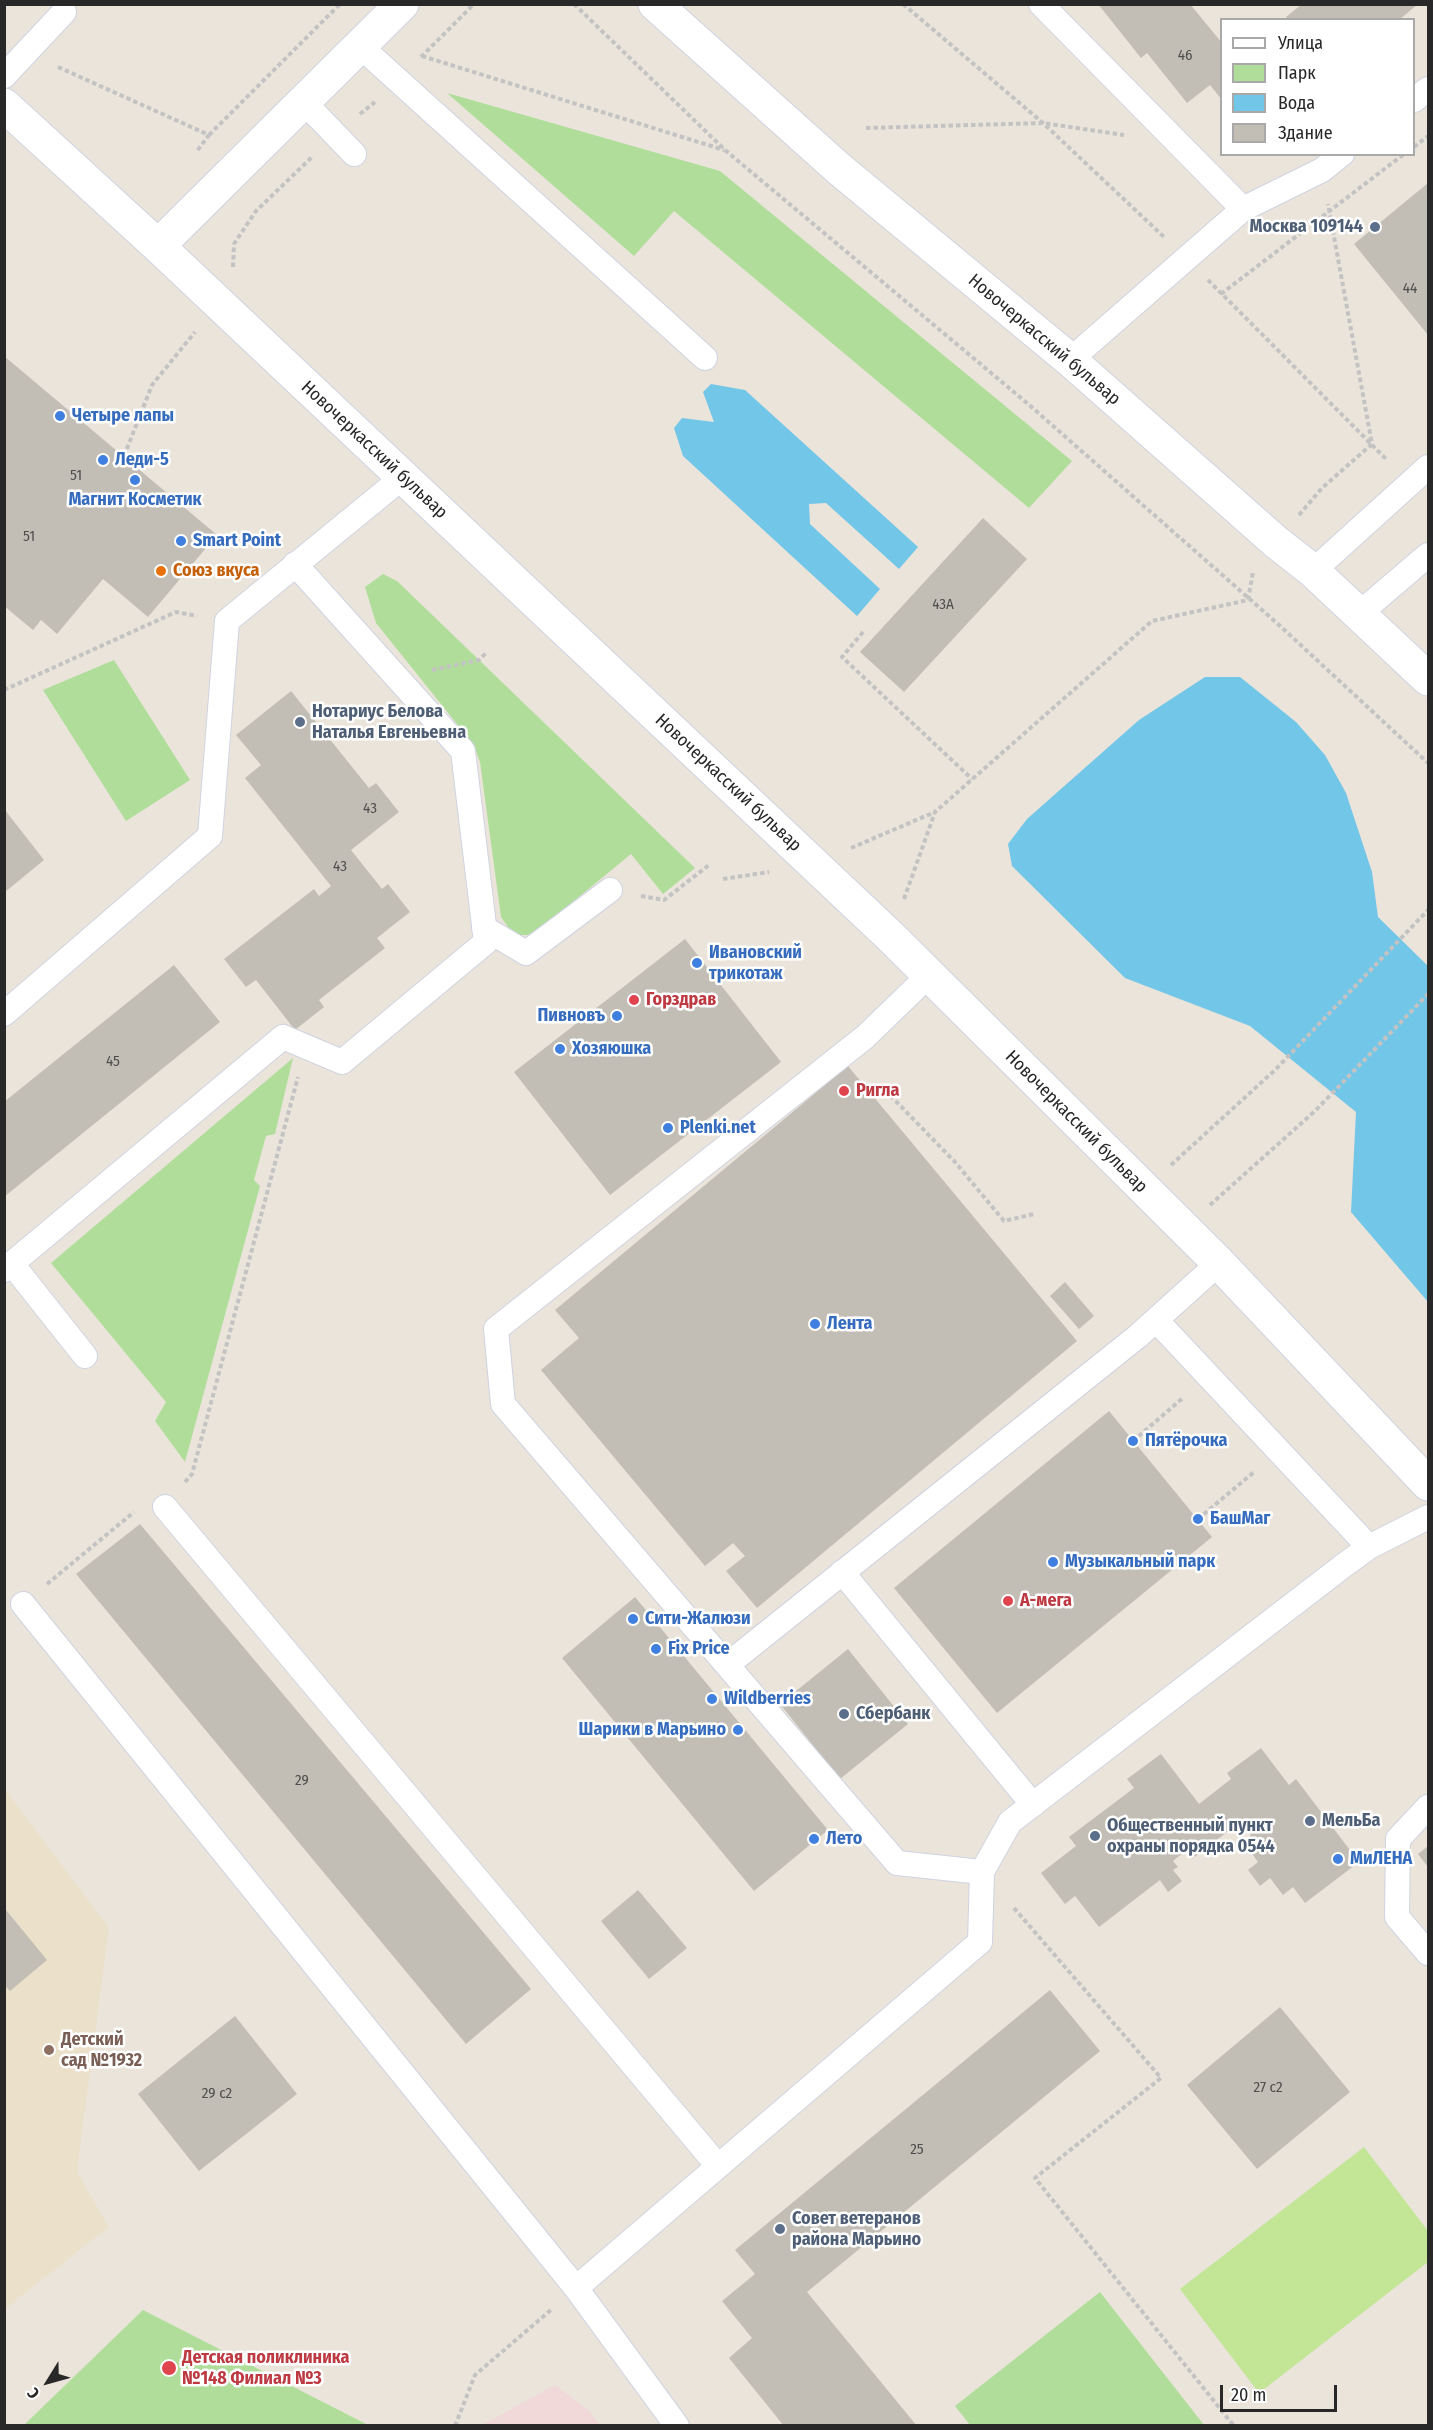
<!DOCTYPE html>
<meta charset="utf-8">
<style>
body{margin:0}
#map{position:relative;width:1433px;height:2430px;overflow:hidden;background:#eae4db;font-family:"Fira Sans Condensed",sans-serif}
canvas{display:block}
.frame{position:absolute;inset:0;border:6px solid #282828;pointer-events:none}
.legend{position:absolute;left:1220px;top:18px;width:195px;height:138px;box-sizing:border-box;background:#fff;border:2px solid #a9a9a9;margin:0;padding:8px 10px;list-style:none;font-size:18px;color:#282828}
.legend li{display:flex;align-items:center;gap:12px;height:30px}
.legend b{width:30px;border:2px solid #a9a9a9}
.north{position:absolute;left:18px;top:2352px;width:60px;height:60px;-webkit-text-stroke:4px #fff;paint-order:stroke;rotate:233deg;font-size:16px;font-weight:700;line-height:24px;text-align:center;color:#282828}
.north::after{content:'';display:block;margin:auto;width:21px;height:27px;background:#282828;clip-path:polygon(50% 0,100% 100%,50% 72%,0 100%)}
.scale{position:absolute;left:1220px;top:2385px;width:117px;height:27px;box-sizing:border-box;border:3px solid #282828;border-top:0;padding-left:8px;font-size:18px;line-height:21px;white-space:nowrap;color:#282828;-webkit-text-stroke:4px #fff;paint-order:stroke}
</style>
<div id="map">
<canvas width="1433" height="2430"></canvas>
<div class="frame"></div>
<ul class="legend">
<li><b style="height:8px;background:#fff"></b>Улица</li>
<li><b style="height:16px;background:#b0de9a"></b>Парк</li>
<li><b style="height:16px;background:#72c6e8"></b>Вода</li>
<li><b style="height:16px;background:#c2beb6"></b>Здание</li>
</ul>
<div class="north">С</div>
<div class="scale">20 m</div>
</div>
<script>
const ctx = document.querySelector('canvas').getContext('2d');
ctx.lineJoin = 'round';
function fillPath(path, color) {
  ctx.fillStyle = color;
  ctx.fill(path, 'evenodd');
}
function poly(rows) {
  const path = new Path2D();
  for (const r of rows) {
    path.moveTo(r[0], r[1]);
    for (let i = 2; i < r.length; i += 2) path.lineTo(r[i], r[i + 1]);
  }
  return path;
}
function strokePath(path, color, width, dash) {
  ctx.strokeStyle = color;
  ctx.lineWidth = width;
  ctx.lineCap = dash ? 'butt' : 'round';
  ctx.setLineDash(dash || []);
  ctx.stroke(path);
}
function write(font, color, halo, rows, align = 'center') {
  ctx.font = font + ' "Fira Sans Condensed",sans-serif';
  ctx.lineWidth = 5;
  ctx.setLineDash([]);
  ctx.textBaseline = 'middle';
  ctx.strokeStyle = halo;
  ctx.fillStyle = color;
  for (const [text, x, y, turn = 0] of rows) {
    ctx.save();
    ctx.translate(x, y);
    ctx.rotate((+turn || 0) * Math.PI / 180);
    ctx.textAlign = isNaN(turn) ? turn : align;
    if (halo) ctx.strokeText(text, 0, 0);
    ctx.fillText(text, 0, 0);
    ctx.restore();
  }
}
const education = poly([
 [5,1789,109,1928,77,2172,109,2227,5,2309]
]);
const medical = poly([
 [555,2385,588,2410,600,2425,482,2425]
]);
const green = poly([
 [447,93,720,171,1072,461,1029,508,674,211,634,256],
 [383,574,397,581,695,868,663,894,631,854,540,929,528,935,517,935,508,927,501,917,480,762,473,744,376,623,365,587],
 [114,660,190,780,126,821,43,690],
 [293,1058,275,1134,266,1136,254,1180,260,1186,185,1462,155,1421,166,1402,51,1263],
 [1100,2292,1204,2425,970,2425,955,2406],
 [143,2310,368,2425,24,2425]
]);
const pitch = poly([
 [1364,2147,1428,2231,1428,2262,1259,2393,1180,2289]
]);
const water = poly([
 [711,384,745,390,918,547,899,569,826,503,809,504,810,524,880,589,857,616,683,456,674,428,682,418,714,422,703,392],
 [1205,677,1240,677,1296,722,1325,755,1346,793,1372,872,1378,917,1428,966,1428,1302,1351,1212,1356,1112,1250,1026,1125,978,1012,866,1008,844,1027,819,1139,720]
]);
const building = poly([
 [1098,4,1190,4,1222,43,1222,100,1210,85,1187,103,1147,53,1141,58],
 [1302,4,1418,4,1399,20,1288,20,1286,17],
 [1428,183,1428,335,1354,244],
 [4,356,217,535,148,617,103,579,57,634,41,620,33,630,4,606],
 [983,518,1027,559,904,692,860,652],
 [291,691,369,788,376,783,399,812,351,850,382,889,388,884,410,912,377,938,385,948,319,1000,324,1007,295,1030,256,980,246,987,224,959,314,889,319,896,331,886,245,778,261,765,236,735],
 [5,810,44,860,5,892],
 [685,939,781,1062,610,1195,514,1072],
 [174,965,220,1022,4,1197,4,1102],
 [848,1066,1077,1341,757,1608,726,1571,745,1556,733,1543,705,1566,541,1370,579,1338,555,1310],
 [1065,1282,1094,1316,1079,1329,1050,1296],
 [1109,1411,1212,1537,997,1713,894,1588],
 [140,1524,531,1989,466,2044,76,1574],
 [635,1597,828,1830,754,1891,562,1658],
 [848,1649,908,1724,840,1779,780,1704],
 [1261,1748,1289,1785,1296,1779,1359,1862,1305,1903,1293,1887,1283,1895,1270,1878,1260,1886,1248,1870,1258,1862,1243,1841,1251,1835,1240,1822,1192,1859,1185,1851,1173,1861,1178,1867,1173,1870,1182,1881,1168,1892,1160,1880,1099,1927,1075,1896,1065,1904,1041,1873,1076,1846,1069,1837,1134,1788,1127,1779,1161,1754,1199,1804,1231,1779,1227,1773],
 [1428,1846,1428,1867,1418,1854],
 [638,1890,687,1948,649,1979,601,1921],
 [6,1910,47,1960,10,1991,4,1985],
 [1050,1990,1100,2051,807,2292,917,2426,784,2426,729,2358,752,2338,722,2301,755,2274,735,2250],
 [1280,2007,1350,2092,1257,2169,1187,2085],
 [235,2016,297,2094,199,2171,138,2094]
]);
const path = poly([
 [574,4,725,150,1027,403,1278,624,1428,763],
 [903,4,1043,123,1164,237],
 [422,56,724,150],
 [421,57,474,4],
 [58,67,209,135,197,151],
 [360,114,375,102],
 [866,128,1043,123,1124,135],
 [209,135,340,4],
 [1414,147,1428,136],
 [233,267,234,244,256,211,312,157],
 [1208,280,1387,460],
 [1221,294,1404,154],
 [124,456,152,385,195,332],
 [1299,515,1322,488,1372,444,1328,204],
 [863,632,842,657,972,779],
 [432,670,479,660,486,653],
 [4,690,176,612,197,616],
 [851,848,935,812],
 [723,879,769,872],
 [641,896,664,900,709,865],
 [904,899,935,812,1152,621,1248,600,1253,572],
 [874,1098,884,1089,955,1162,1004,1221,1034,1214],
 [1171,1165,1275,1070,1428,910],
 [1210,1205,1316,1110,1428,994],
 [1133,1441,1184,1397],
 [185,1482,192,1474,298,1077],
 [1198,1519,1254,1472],
 [47,1584,134,1512],
 [1014,1908,1161,2078,1035,2178,1234,2426],
 [455,2426,475,2375,552,2309]
]);
const lane = poly([
 [1041,4,1243,209],
 [360,46,705,358],
 [4,76,64,12],
 [1414,100,1428,89],
 [303,101,354,154],
 [1070,360,1243,209,1322,170,1342,154],
 [1313,571,1428,467],
 [1360,613,1428,555],
 [484,928,526,953,610,890],
 [4,1014,210,836,227,621,403,477],
 [12,1264,85,1356],
 [4,1270,283,1037,342,1062,486,942,463,751,295,564],
 [1156,1320,1369,1547],
 [165,1507,718,2166],
 [842,1572,1033,1805],
 [23,1604,576,2288,677,2426],
 [727,1665,503,1404,496,1329,865,1037,928,976],
 [1428,1807,1398,1839,1397,1917,1428,1953],
 [982,1872,897,1863,727,1665,1138,1336,1219,1263],
 [576,2288,980,1942,982,1872,1010,1822,1343,1566,1369,1547,1428,1517]
]);
const secondary = poly([
 [655,4,838,168,1070,360,1276,542,1313,571,1428,679],
 [4,105,158,246,891,937,1219,1263,1428,1484],
 [158,246,402,4]
]);
const markers = [
 [1375,227,6,"#5c6f8a"],
 [60,416,6,"#3f7fe0"],
 [103,460,6,"#3f7fe0"],
 [135,480,6,"#3f7fe0"],
 [181,541,6,"#3f7fe0"],
 [161,571,6,"#e8710a"],
 [300,722,6,"#5c6f8a"],
 [697,963,6,"#3f7fe0"],
 [634,1000,6,"#e0444e"],
 [617,1016,6,"#3f7fe0"],
 [560,1049,6,"#3f7fe0"],
 [844,1091,6,"#e0444e"],
 [668,1128,6,"#3f7fe0"],
 [815,1324,6,"#3f7fe0"],
 [1133,1441,6,"#3f7fe0"],
 [1198,1519,6,"#3f7fe0"],
 [1053,1562,6,"#3f7fe0"],
 [1008,1601,6,"#e0444e"],
 [633,1619,6,"#3f7fe0"],
 [656,1649,6,"#3f7fe0"],
 [712,1699,6,"#3f7fe0"],
 [844,1714,6,"#5c6f8a"],
 [738,1730,6,"#3f7fe0"],
 [1310,1821,6,"#5c6f8a"],
 [1095,1836,6,"#5c6f8a"],
 [814,1839,6,"#3f7fe0"],
 [1338,1859,6,"#3f7fe0"],
 [49,2050,6,"#8d6e63"],
 [780,2229,6,"#5c6f8a"],
 [169,2368,8,"#e0444e"]
];
const numberNames = [
 ["46",1185,56],
 ["44",1410,289],
 ["51",76,476],
 ["51",29,537],
 ["43А",943,605],
 ["43",370,809],
 ["43",340,867],
 ["45",113,1062],
 ["29",302,1781],
 ["27 с2",1268,2088],
 ["29 с2",217,2094],
 ["25",917,2150]
];
const serviceNames = [
 ["Москва 109144",1363,227,"right"],
 ["Нотариус Белова",312,712],
 ["Наталья Евгеньевна",312,733],
 ["Сбербанк",856,1714],
 ["МельБа",1322,1821],
 ["Общественный пункт",1107,1826],
 ["охраны порядка 0544",1107,1847],
 ["Совет ветеранов",792,2219],
 ["района Марьино",792,2240]
];
const streetNames = [
 ["Новочеркасский бульвар",1044,340,40],
 ["Новочеркасский бульвар",374,450,43],
 ["Новочеркасский бульвар",728,783,43],
 ["Новочеркасский бульвар",1076,1122,45]
];
const shopNames = [
 ["Четыре лапы",72,416],
 ["Леди-5",115,460],
 ["Магнит Косметик",135,500,"center"],
 ["Smart Point",193,541],
 ["Ивановский",709,953],
 ["трикотаж",709,974],
 ["Пивновъ",605,1016,"right"],
 ["Хозяюшка",572,1049],
 ["Plenki.net",680,1128],
 ["Лента",827,1324],
 ["Пятёрочка",1145,1441],
 ["БашМаг",1210,1519],
 ["Музыкальный парк",1065,1562],
 ["Сити-Жалюзи",645,1619],
 ["Fix Price",668,1649],
 ["Wildberries",724,1699],
 ["Шарики в Марьино",726,1730,"right"],
 ["Лето",826,1839],
 ["МиЛЕНА",1350,1859]
];
const foodNames = [
 ["Союз вкуса",173,571]
];
const healthNames = [
 ["Горздрав",646,1000],
 ["Ригла",856,1091],
 ["А-мега",1020,1601],
 ["Детская поликлиника",182,2358],
 ["№148 Филиал №3",182,2379]
];
const educationNames = [
 ["Детский",61,2040],
 ["сад №1932",61,2061]
];
fillPath(education, '#ebe1cb');
fillPath(medical, '#f1d8d9');
fillPath(green, '#b0de9a');
fillPath(pitch, '#c2e596');
fillPath(water, '#72c6e8');
fillPath(building, '#c2beb6');
strokePath(lane, '#d0d3e1', 26);
strokePath(secondary, '#d0d3e1', 35);
strokePath(path, '#c3c3c3', 4, [4.5, 3]);
strokePath(lane, '#fff', 24);
strokePath(secondary, '#fff', 33);
for (const [x, y, r, color] of markers) {
  const dot = new Path2D();
  dot.arc(x, y, r, 0, 2 * Math.PI);
  ctx.fillStyle = color;
  ctx.fill(dot);
  strokePath(dot, '#fff', 2);
}
write('15px', '#4e4e4c', null, numberNames);
write('bold 18px', '#4e5e75', '#fff', serviceNames, 'left');
write('18px', '#282828', '#fff', streetNames);
write('bold 18px', '#366cbe', '#fff', shopNames, 'left');
write('bold 18px', '#c56008', '#fff', foodNames, 'left');
write('bold 18px', '#be3a42', '#fff', healthNames, 'left');
write('bold 18px', '#785e54', '#fff', educationNames, 'left');
</script>
